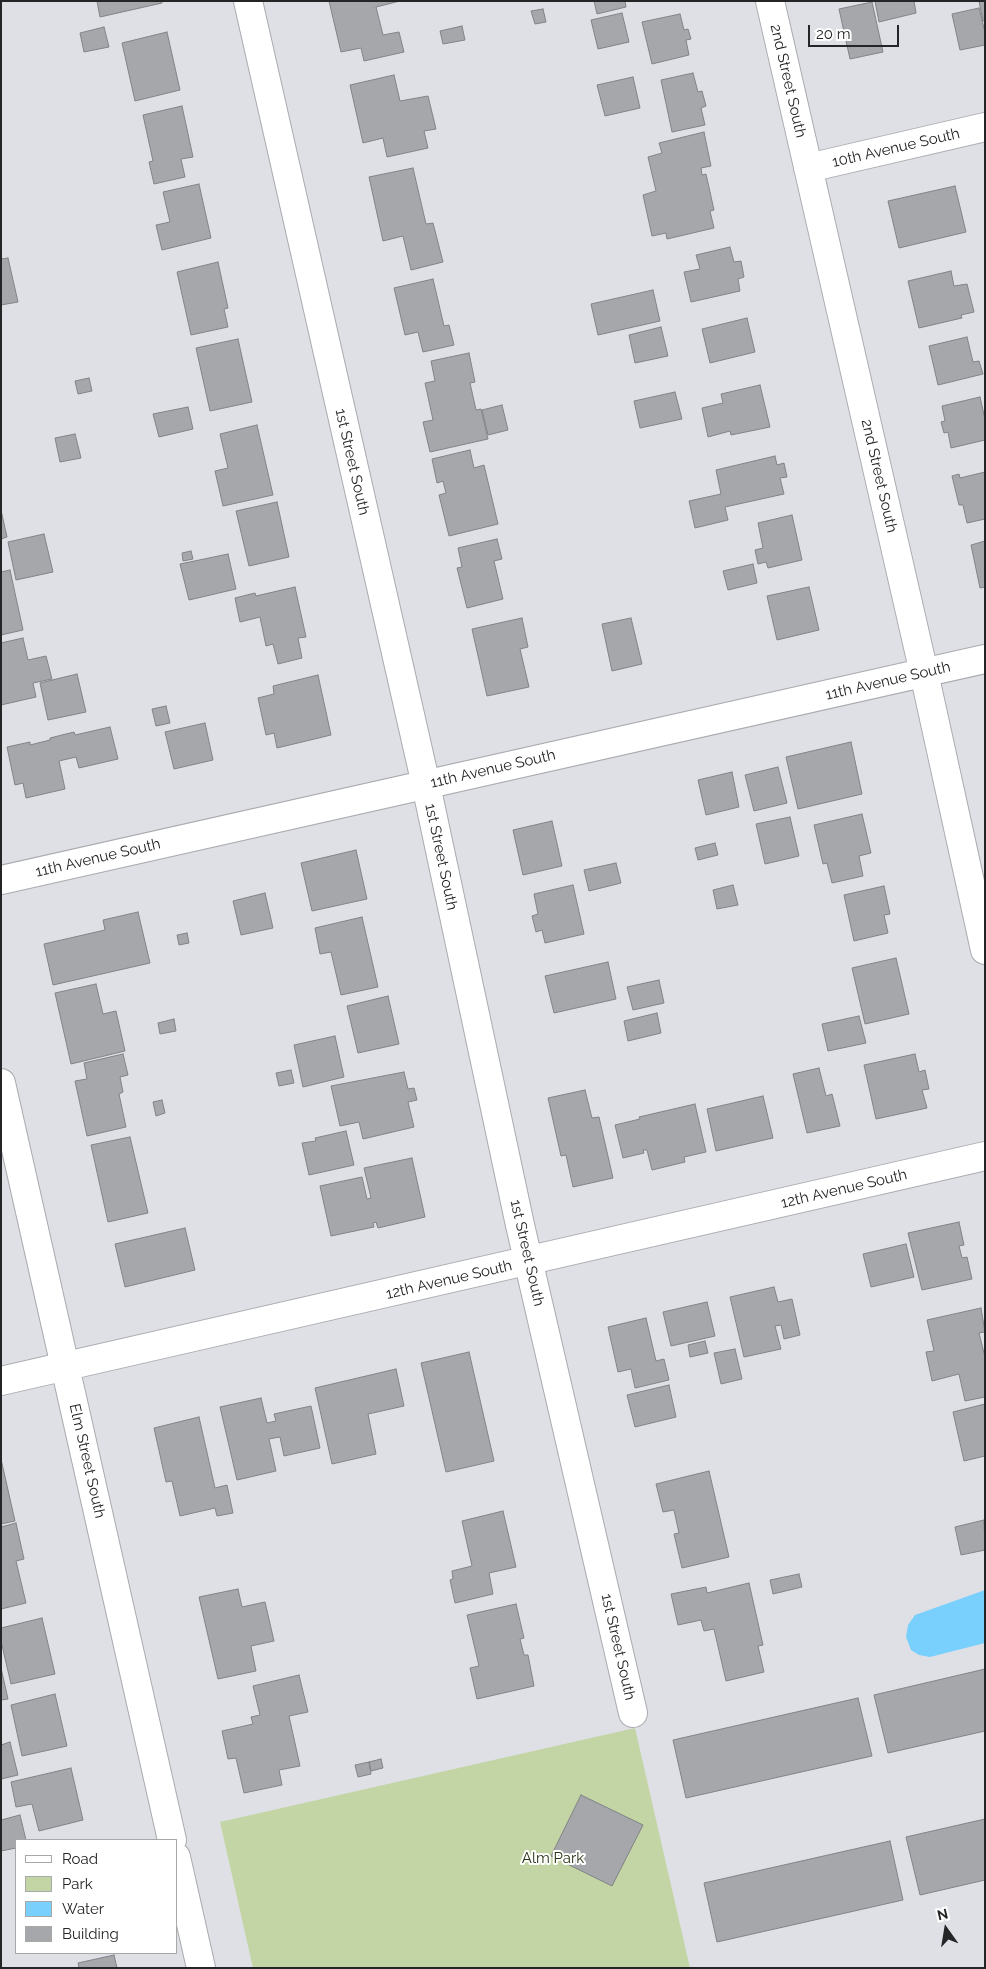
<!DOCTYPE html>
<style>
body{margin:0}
#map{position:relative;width:986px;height:1969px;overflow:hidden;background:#dee0e5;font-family:Raleway,sans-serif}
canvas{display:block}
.frame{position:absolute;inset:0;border:2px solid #242526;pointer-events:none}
.legend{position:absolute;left:15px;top:1839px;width:162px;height:115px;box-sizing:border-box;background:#fff;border:1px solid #a7a8a8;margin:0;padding:6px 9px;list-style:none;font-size:15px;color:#242526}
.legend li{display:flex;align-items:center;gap:10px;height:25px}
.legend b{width:25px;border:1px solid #a7a8a8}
.north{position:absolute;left:921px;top:1904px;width:50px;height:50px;-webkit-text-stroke:4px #fff;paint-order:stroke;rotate:347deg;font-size:14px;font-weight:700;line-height:20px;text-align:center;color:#242526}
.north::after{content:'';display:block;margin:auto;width:18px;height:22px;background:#242526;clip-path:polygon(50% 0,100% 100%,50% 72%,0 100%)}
.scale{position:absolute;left:808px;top:25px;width:91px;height:22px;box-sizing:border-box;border:2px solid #242526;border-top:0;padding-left:6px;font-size:15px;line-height:18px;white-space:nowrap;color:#242526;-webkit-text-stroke:4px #fff;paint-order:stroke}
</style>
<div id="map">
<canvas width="986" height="1969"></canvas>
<div class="frame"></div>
<ul class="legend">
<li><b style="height:6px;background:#fff"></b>Road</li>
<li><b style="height:14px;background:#c4d5a5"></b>Park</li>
<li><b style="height:14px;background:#79d0fc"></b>Water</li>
<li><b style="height:14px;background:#a5a7ab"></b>Building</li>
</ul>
<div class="north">N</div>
<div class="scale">20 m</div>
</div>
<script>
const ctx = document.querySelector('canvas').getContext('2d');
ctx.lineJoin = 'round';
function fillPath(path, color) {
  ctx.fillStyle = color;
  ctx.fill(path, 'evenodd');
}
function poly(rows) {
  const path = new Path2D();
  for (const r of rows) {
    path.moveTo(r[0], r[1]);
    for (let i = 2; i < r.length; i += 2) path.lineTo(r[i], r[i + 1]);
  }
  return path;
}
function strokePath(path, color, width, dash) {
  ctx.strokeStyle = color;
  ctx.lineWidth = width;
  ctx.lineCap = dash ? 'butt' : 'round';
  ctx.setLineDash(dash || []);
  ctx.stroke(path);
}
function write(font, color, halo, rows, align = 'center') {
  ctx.font = font + ' Raleway,sans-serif';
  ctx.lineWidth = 4;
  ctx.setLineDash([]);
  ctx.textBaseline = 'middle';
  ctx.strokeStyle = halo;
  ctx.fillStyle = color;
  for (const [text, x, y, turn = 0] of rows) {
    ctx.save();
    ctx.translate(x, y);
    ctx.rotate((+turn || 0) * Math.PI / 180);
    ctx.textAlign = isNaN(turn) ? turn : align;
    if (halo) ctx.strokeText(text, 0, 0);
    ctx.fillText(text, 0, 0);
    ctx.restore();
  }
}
const green = poly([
 [635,1728,690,1968,253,1968,220,1822]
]);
const water = poly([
 [985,1590,985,1643,930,1657,919,1655,911,1650,906,1637,908,1625,915,1615]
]);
const building = poly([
 [97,1,162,1,162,3,100,17,97,1],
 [329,1,400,1,376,7,383,35,399,32,404,52,364,61,361,48,341,52,329,1],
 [594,1,625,1,626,7,597,14,594,1],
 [875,1,914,1,916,13,879,22,875,1],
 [979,1,985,1,985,21,983,21,979,1],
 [872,2,883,52,850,59,839,9,872,2],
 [979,8,985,32,985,45,960,50,952,14,979,8],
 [543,9,546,22,535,24,531,11,543,9],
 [622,13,629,42,598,49,591,20,622,13],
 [680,14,684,30,688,29,691,39,686,40,689,55,652,64,642,22,680,14],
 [462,26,465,40,443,44,440,31,462,26],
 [104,27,109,47,84,52,80,33,104,27],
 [167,32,180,90,135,101,122,43,167,32],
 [693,73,698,92,702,91,706,106,701,108,705,125,672,132,661,80,693,73],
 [394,75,400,101,428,96,436,129,424,131,428,148,387,157,383,138,363,143,350,85,394,75],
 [633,77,640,108,605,116,597,85,633,77],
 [182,106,193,157,181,159,185,177,154,184,149,162,153,161,143,115,182,106],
 [704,132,711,166,701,168,702,175,706,174,714,210,710,211,714,228,667,239,666,233,652,236,643,195,656,191,648,157,662,153,659,143,704,132],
 [413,168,426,224,433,223,443,262,411,270,403,236,383,241,369,177,413,168],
 [199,184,211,238,162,250,156,225,170,222,163,192,199,184],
 [955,186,966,232,899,248,888,201,955,186],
 [730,247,734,262,741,261,744,277,738,279,740,291,691,302,684,272,700,269,696,255,730,247],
 [8,258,18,302,1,305,1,259,8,258],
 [218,262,228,308,224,309,228,327,191,335,177,272,218,262],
 [951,271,954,286,967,284,974,312,961,315,962,318,919,328,908,281,951,271],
 [433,279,444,326,449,325,454,345,423,352,418,332,405,335,394,288,433,279],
 [653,290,660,321,598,335,591,304,653,290],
 [747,318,755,352,710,363,702,329,747,318],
 [661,327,668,356,635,363,629,335,661,327],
 [967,337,973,362,979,361,983,374,938,385,929,346,967,337],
 [238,339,252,402,210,411,196,348,238,339],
 [469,353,475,382,470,383,476,410,481,409,488,439,430,452,423,422,433,420,425,383,435,381,431,361,469,353],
 [89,378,92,391,78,394,75,381,89,378],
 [760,385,770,427,731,435,730,431,708,437,702,408,723,403,721,394,760,385],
 [675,392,682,419,640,428,634,401,675,392],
 [980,397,985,419,985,440,951,448,948,432,944,433,941,422,945,421,942,406,980,397],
 [502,405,508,430,488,435,482,410,502,405],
 [188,407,193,429,159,437,153,414,188,407],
 [257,425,273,495,223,506,215,471,228,468,220,434,257,425],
 [75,434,81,458,60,462,55,438,75,434],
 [470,450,474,468,484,465,498,524,449,536,439,495,446,493,443,481,437,483,432,459,470,450],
 [775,456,777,465,784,463,787,477,780,478,784,494,725,507,728,520,695,528,689,501,721,494,716,470,775,456],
 [985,472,985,519,967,523,963,505,959,505,952,476,959,474,960,478,985,472],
 [277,502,289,557,249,566,236,511,277,502],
 [1,510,7,537,1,539,1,510],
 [792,515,802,560,768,568,766,562,758,564,755,550,763,548,758,523,792,515],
 [44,534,53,572,16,580,8,542,44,534],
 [497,539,502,559,494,561,503,599,467,608,457,568,462,567,458,548,497,539],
 [985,541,985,587,980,588,971,545,985,541],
 [191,551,193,559,183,561,182,553,191,551],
 [228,554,236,589,189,600,180,564,228,554],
 [753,564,757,583,728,590,723,571,753,564],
 [10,570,23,630,1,635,1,572,10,570],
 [295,587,306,637,298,638,302,658,278,664,273,644,266,646,260,617,240,622,235,598,255,593,256,596,295,587],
 [809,587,819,630,777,640,767,596,809,587],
 [522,618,528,647,520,649,529,687,487,696,472,629,522,618],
 [631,618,642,664,612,671,602,624,631,618],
 [23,638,28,660,46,656,52,679,33,683,36,697,1,705,1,643,23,638],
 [77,674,86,712,48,720,40,683,77,674],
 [318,675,331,735,277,748,274,733,266,735,258,698,274,694,273,686,318,675],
 [166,706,170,723,156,726,152,709,166,706],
 [205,723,213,760,174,769,165,732,205,723],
 [110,727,118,759,79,768,76,757,59,761,65,789,26,798,23,783,15,785,7,747,30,742,30,745,50,740,50,738,74,732,75,735,110,727],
 [851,742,862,794,798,809,786,757,851,742],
 [778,767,787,803,754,811,745,775,778,767],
 [732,772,739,807,706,815,698,780,732,772],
 [862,814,871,853,859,856,863,876,832,883,827,863,823,864,814,825,862,814],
 [790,817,799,856,765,864,756,824,790,817],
 [552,821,562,866,523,875,513,830,552,821],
 [715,843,718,855,698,860,695,848,715,843],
 [356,850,367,899,312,911,301,863,356,850],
 [616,863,621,883,589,891,584,870,616,863],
 [573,885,584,934,545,943,542,930,536,932,532,916,538,914,534,894,573,885],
 [733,885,738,905,717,909,713,890,733,885],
 [884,886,890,914,884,915,888,933,854,941,844,895,884,886],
 [265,893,273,928,241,935,233,901,265,893],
 [138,912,150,963,53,985,44,944,105,930,103,920,138,912],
 [362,917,378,987,341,995,331,952,320,954,315,928,362,917],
 [187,933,189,943,179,945,177,935,187,933],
 [896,958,909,1014,865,1024,852,968,896,958],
 [608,962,616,999,554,1013,545,976,608,962],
 [659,980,664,1003,633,1010,627,987,659,980],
 [96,984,103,1014,116,1011,125,1051,71,1064,55,993,96,984],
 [388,996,399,1044,358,1053,347,1006,388,996],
 [657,1013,661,1033,628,1041,624,1021,657,1013],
 [859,1016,866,1043,828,1051,822,1024,859,1016],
 [174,1019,176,1031,160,1034,158,1023,174,1019],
 [335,1036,344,1077,303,1087,294,1045,335,1036],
 [123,1054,128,1075,120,1077,123,1092,119,1094,126,1127,87,1136,75,1081,87,1079,84,1063,123,1054],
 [915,1054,919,1072,925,1070,929,1089,922,1090,927,1108,876,1119,864,1065,915,1054],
 [819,1068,826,1096,832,1094,840,1126,807,1133,793,1074,819,1068],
 [291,1070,294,1083,279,1086,276,1073,291,1070],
 [404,1072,408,1089,414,1088,417,1100,408,1102,414,1127,363,1139,359,1122,340,1126,331,1086,404,1072],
 [585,1090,592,1118,599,1117,613,1178,573,1187,566,1155,561,1156,548,1098,585,1090],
 [763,1096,773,1138,716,1151,707,1109,763,1096],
 [162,1100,165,1113,156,1116,153,1102,162,1100],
 [695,1104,706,1152,684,1157,685,1162,652,1170,647,1150,643,1150,644,1153,623,1158,615,1125,640,1119,639,1117,695,1104],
 [346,1131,354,1165,309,1175,302,1143,316,1141,315,1138,346,1131],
 [130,1137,148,1213,108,1222,91,1145,130,1137],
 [412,1158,425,1217,378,1228,376,1222,373,1223,374,1227,331,1236,320,1186,362,1177,367,1199,371,1198,364,1168,412,1158],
 [959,1222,964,1245,959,1246,962,1258,967,1257,972,1279,922,1290,908,1233,959,1222],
 [185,1228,195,1270,125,1287,115,1244,185,1228],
 [906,1244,914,1277,871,1287,863,1254,906,1244],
 [774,1287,778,1302,792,1299,800,1335,784,1339,781,1325,775,1326,781,1349,744,1357,730,1297,774,1287],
 [707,1302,715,1336,671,1346,663,1312,707,1302],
 [981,1308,985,1332,979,1333,985,1357,985,1397,965,1401,959,1374,932,1381,926,1352,934,1351,927,1320,981,1308],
 [646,1318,656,1361,664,1359,669,1380,635,1388,631,1369,618,1372,608,1327,646,1318],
 [705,1341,708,1353,690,1357,688,1345,705,1341],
 [735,1349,742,1379,721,1384,714,1353,735,1349],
 [469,1352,494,1461,446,1472,421,1363,469,1352],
 [396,1369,404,1406,368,1414,376,1454,332,1464,315,1388,396,1369],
 [669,1385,676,1417,635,1427,627,1395,669,1385],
 [261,1398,267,1423,276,1421,274,1414,311,1406,320,1448,284,1456,280,1437,269,1439,276,1471,237,1480,220,1407,261,1398],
 [985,1404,985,1456,964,1461,953,1412,985,1404],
 [199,1417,215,1488,227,1485,233,1513,217,1516,215,1508,180,1516,172,1481,166,1482,154,1428,199,1417],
 [1,1459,15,1521,1,1524,1,1459],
 [709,1471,729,1557,682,1568,674,1534,679,1533,674,1510,663,1512,656,1484,709,1471],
 [503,1511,516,1567,489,1573,493,1594,455,1603,450,1580,453,1579,452,1571,472,1566,462,1521,503,1511],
 [984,1520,985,1550,961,1555,955,1527,984,1520],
 [16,1523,24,1559,16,1561,26,1603,1,1609,1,1527,16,1523],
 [799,1574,802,1587,773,1594,770,1580,799,1574],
 [749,1583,763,1645,758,1646,764,1672,726,1681,714,1629,704,1631,701,1620,678,1625,671,1594,706,1587,707,1593,749,1583],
 [238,1589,242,1607,265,1602,274,1641,251,1646,256,1671,218,1679,199,1597,238,1589],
 [516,1604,524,1638,520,1639,524,1655,528,1655,534,1686,477,1699,470,1668,479,1666,467,1615,516,1604],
 [42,1618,55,1674,11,1684,1,1641,1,1628,42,1618],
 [1,1668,8,1699,1,1700,1,1668],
 [985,1669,985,1731,888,1753,874,1695,985,1669],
 [299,1675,308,1712,289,1716,300,1766,279,1770,282,1785,244,1793,236,1758,228,1759,222,1731,253,1724,251,1717,260,1715,253,1686,299,1675],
 [55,1694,67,1746,22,1756,11,1705,55,1694],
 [858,1698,872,1756,686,1798,673,1740,858,1698],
 [10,1742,18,1775,1,1779,1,1745,10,1742],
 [381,1759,383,1768,371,1771,369,1762,381,1759],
 [369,1762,371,1774,358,1777,355,1765,369,1762],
 [71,1768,83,1820,39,1831,32,1804,16,1807,11,1782,71,1768],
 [581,1795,643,1825,612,1886,551,1856,581,1795],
 [20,1815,26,1840,16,1840,16,1848,1,1851,1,1820,20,1815],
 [985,1819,985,1880,920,1895,906,1837,985,1819],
 [890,1841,903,1900,717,1942,704,1883,890,1841],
 [114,1955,117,1968,79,1968,78,1963,114,1955]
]);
const minor = poly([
 [248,1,426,785,520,1225,633,1713],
 [770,1,924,673,985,950],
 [808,168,985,127],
 [1,880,985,659],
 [1,1083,172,1840],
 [1,1381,985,1156],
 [176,1857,201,1968]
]);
const streetNames = [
 ["2nd Street South",788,81,77],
 ["10th Avenue South",896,148,-13],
 ["1st Street South",352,462,77],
 ["2nd Street South",879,476,77],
 ["11th Avenue South",888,681,-13],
 ["11th Avenue South",493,769,-13],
 ["1st Street South",441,857,78],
 ["11th Avenue South",98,858,-13],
 ["12th Avenue South",844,1189,-13],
 ["1st Street South",527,1253,77],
 ["12th Avenue South",449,1280,-13],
 ["Elm Street South",87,1461,77],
 ["1st Street South",618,1647,77]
];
const parkNames = [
 ["Alm Park",553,1858]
];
fillPath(green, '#c4d5a5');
fillPath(water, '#79d0fc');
fillPath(building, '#a5a7ab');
strokePath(building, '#818387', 1);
strokePath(minor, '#a9abaf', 30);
strokePath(minor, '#fff', 28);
write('15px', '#242526', '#fff', streetNames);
write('15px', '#2a3514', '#fff', parkNames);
</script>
